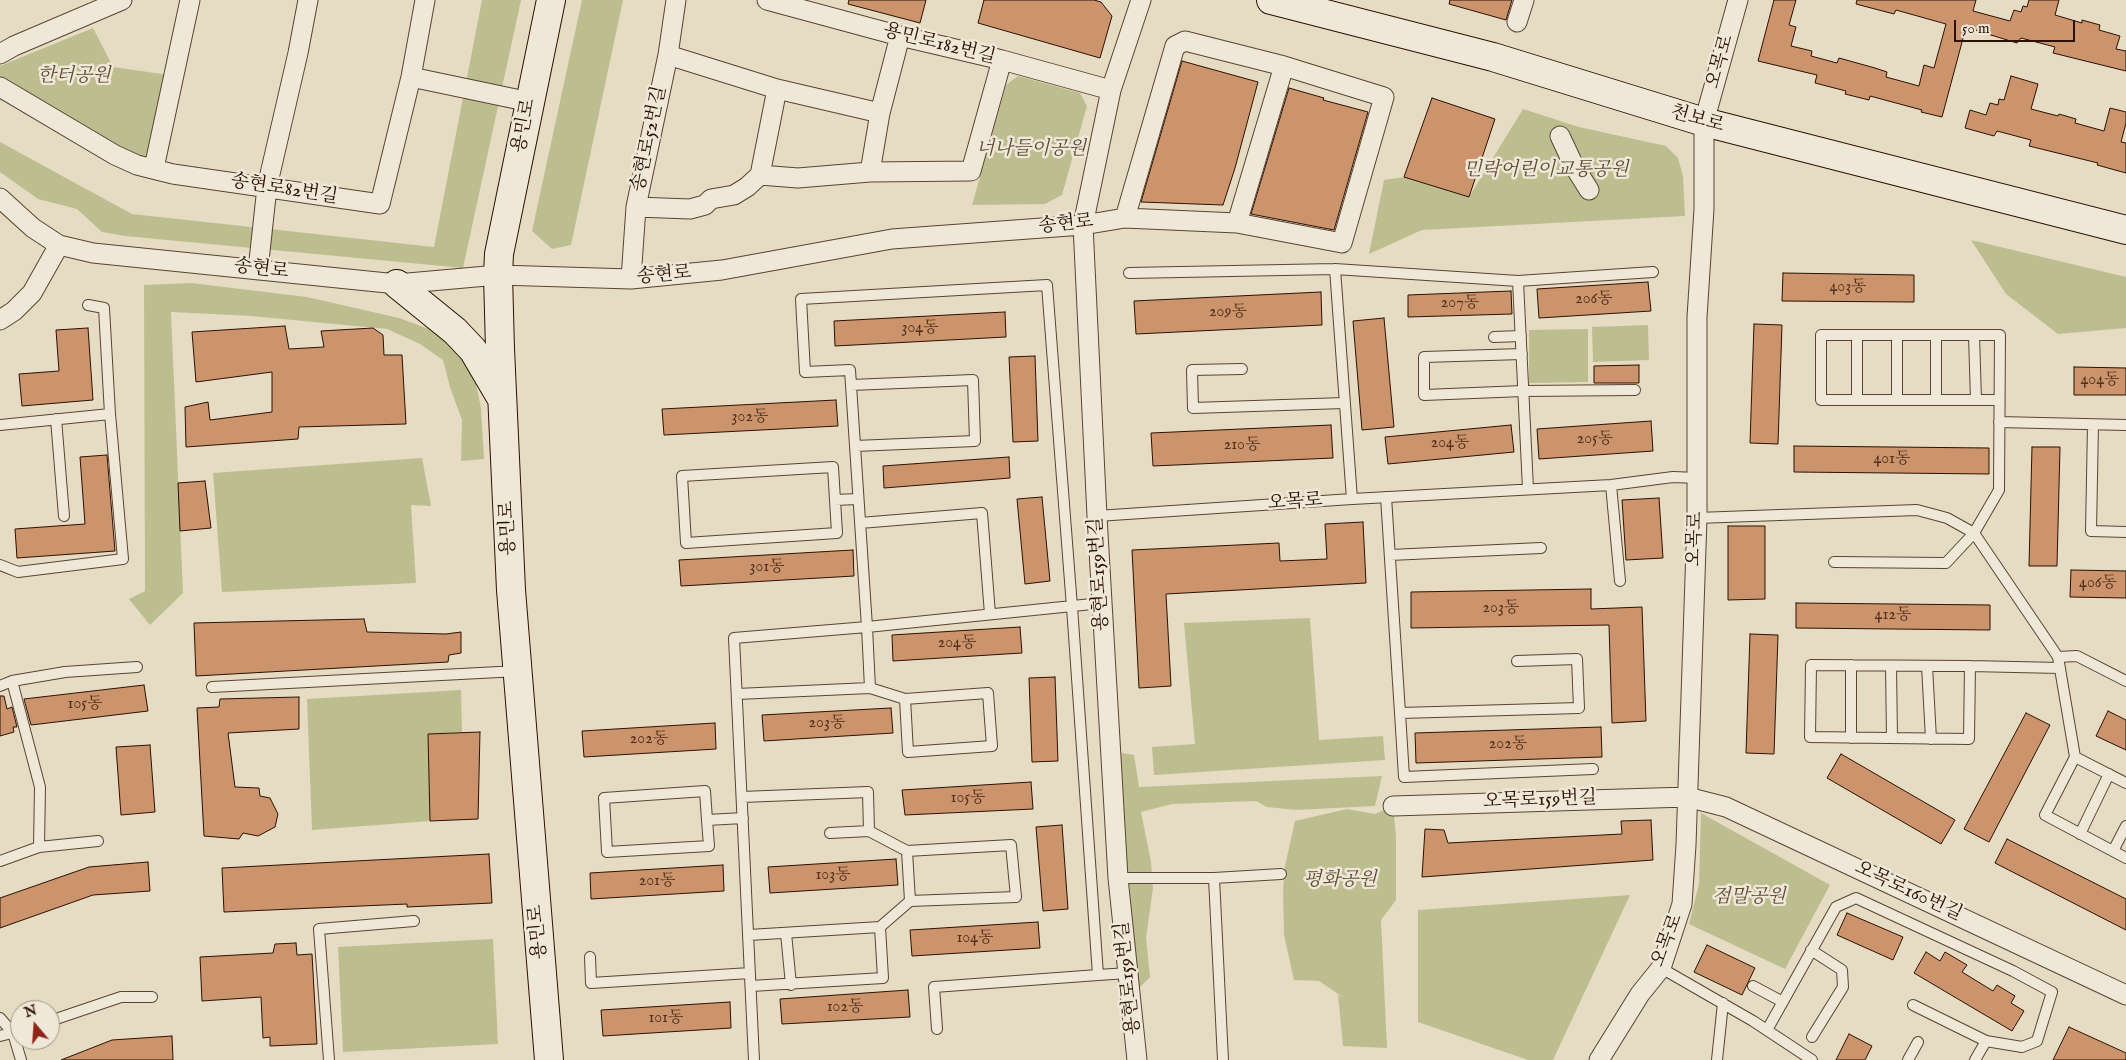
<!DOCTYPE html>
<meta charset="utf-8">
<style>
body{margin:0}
#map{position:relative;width:2126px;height:1060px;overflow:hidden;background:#e6dcc3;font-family:"IM FELL English",serif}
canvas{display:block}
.north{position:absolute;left:10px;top:1000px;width:50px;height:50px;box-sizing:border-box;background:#efe8d8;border:1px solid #a19282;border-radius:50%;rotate:342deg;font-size:14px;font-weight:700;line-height:20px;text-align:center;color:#2c1001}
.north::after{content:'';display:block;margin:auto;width:18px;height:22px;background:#8f2418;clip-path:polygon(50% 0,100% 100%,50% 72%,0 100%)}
.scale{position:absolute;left:1954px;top:20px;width:121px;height:22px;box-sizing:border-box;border:2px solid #2c1001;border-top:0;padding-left:6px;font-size:15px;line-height:18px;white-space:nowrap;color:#2c1001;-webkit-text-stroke:4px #efe8d8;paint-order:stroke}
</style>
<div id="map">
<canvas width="2126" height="1060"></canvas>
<div class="north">N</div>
<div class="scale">50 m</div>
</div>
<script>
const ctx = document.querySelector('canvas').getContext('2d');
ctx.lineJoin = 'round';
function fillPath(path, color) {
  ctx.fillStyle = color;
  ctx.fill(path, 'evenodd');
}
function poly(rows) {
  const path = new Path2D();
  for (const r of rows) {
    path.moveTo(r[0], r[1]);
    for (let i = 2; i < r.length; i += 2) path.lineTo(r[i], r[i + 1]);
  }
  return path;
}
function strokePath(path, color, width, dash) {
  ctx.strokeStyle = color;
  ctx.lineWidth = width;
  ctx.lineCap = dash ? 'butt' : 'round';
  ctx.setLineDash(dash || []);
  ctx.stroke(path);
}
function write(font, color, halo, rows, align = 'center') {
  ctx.font = font + ' "IM FELL English","Noto Serif KR",serif';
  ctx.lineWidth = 5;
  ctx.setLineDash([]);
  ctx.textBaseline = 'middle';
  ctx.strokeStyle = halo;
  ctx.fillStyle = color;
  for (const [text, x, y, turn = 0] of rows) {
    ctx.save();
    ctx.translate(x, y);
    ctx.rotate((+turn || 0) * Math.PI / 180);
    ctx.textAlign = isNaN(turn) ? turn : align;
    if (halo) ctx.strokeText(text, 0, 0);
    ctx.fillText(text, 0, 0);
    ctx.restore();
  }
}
const green = poly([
 [482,0,521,0,463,268,125,236,102,232,77,209,38,199,0,172,0,142,132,214,434,247],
 [582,0,623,0,571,245,552,249,532,231],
 [93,28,113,67,169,75,148,160,104,139,0,79,0,66],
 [1018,76,1080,93,1087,106,1062,195,1045,204,972,205,1006,85],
 [1523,109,1579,127,1666,146,1678,158,1683,176,1685,216,1422,230,1369,254,1384,180,1404,177,1469,197],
 [1971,240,2126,277,2126,328,2058,334,2006,294],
 [191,283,307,297,399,318,437,332,459,347,474,375,481,408,484,459,461,461,462,420,450,387,443,360,420,344,387,329,251,316,171,312,183,593,150,625,129,599,145,591,144,285],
 [1648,325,1649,360,1593,362,1592,327],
 [1588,329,1588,382,1529,383,1529,330],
 [422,458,431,506,411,505,416,583,222,592,213,473],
 [1310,618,1319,740,1383,736,1385,760,1154,775,1152,747,1195,744,1184,623],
 [461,690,462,732,428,734,430,821,312,830,307,699],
 [1116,752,1134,755,1139,787,1382,776,1375,806,1296,810,1267,807,1256,801,1172,804,1141,812,1151,862,1153,888,1146,938,1150,977,1136,991],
 [1393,806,1396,836,1396,900,1381,920,1387,1048,1343,1046,1338,995,1344,998,1319,981,1294,980,1284,935,1283,890,1285,866,1295,821,1347,809,1375,814],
 [1701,813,1830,885,1785,969,1689,924,1699,884],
 [1630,895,1553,1060,1528,1060,1418,1022,1418,910],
 [493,939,498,1044,343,1052,338,947]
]);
const building = poly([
 [849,0,926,0,920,23,848,4,849,0],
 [984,0,1094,0,1101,2,1112,16,1100,58,978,23,984,0],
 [1450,0,1512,0,1506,20,1449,4,1450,0],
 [1774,0,1796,0,1789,25,1796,27,1791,46,1812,51,1811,56,1837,63,1839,58,1875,68,1887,72,1886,77,1919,86,1924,65,1934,68,1946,24,1896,10,1894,14,1856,4,1857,0,1976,0,1973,11,2010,21,2014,10,2021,12,2023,6,2027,7,2029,0,2059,0,2055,15,2082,23,2082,20,2100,25,2099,30,2120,36,2116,49,2126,51,2126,71,2053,53,2055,47,2021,38,2017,43,1968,28,1967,32,1965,31,1942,117,1921,112,1922,110,1870,96,1869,100,1845,94,1846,91,1815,83,1817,75,1758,61,1774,0],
 [1182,61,1258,82,1235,168,1223,205,1141,202,1182,61],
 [2011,76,2038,84,2031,109,2058,116,2059,114,2076,119,2075,123,2104,131,2110,108,2126,112,2126,123,2121,142,2126,143,2126,173,2097,165,2098,163,2029,146,2031,140,1997,131,1994,136,1965,128,1970,110,1986,115,1990,103,1998,105,1999,99,2004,100,2011,76],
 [1289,88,1324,98,1323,100,1368,112,1334,230,1251,214,1289,88],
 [1432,98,1495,119,1469,197,1404,177,1432,98],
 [1783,273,1914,275,1914,302,1782,301,1783,273],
 [1648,282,1651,311,1539,318,1537,289,1648,282],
 [1511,291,1512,314,1408,317,1408,295,1511,291],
 [1321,292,1322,325,1136,334,1134,301,1321,292],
 [1005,312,1006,337,835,346,834,321,1005,312],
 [1384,318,1394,427,1362,430,1353,321,1384,318],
 [1754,324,1782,325,1778,444,1750,443,1754,324],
 [285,326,289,349,324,347,321,331,373,328,383,335,384,355,402,355,406,424,299,427,298,439,186,447,185,407,208,402,210,420,272,412,272,372,196,382,192,332,285,326],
 [88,328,93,400,22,406,19,374,59,371,56,330,88,328],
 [1035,356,1038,441,1013,442,1009,357,1035,356],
 [1639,365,1639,383,1594,383,1594,366,1639,365],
 [2074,367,2126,368,2126,395,2074,395,2074,367],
 [836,400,838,426,664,435,662,409,836,400],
 [1651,421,1653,451,1539,459,1537,429,1651,421],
 [1331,425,1333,458,1153,466,1151,433,1331,425],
 [1511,425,1514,452,1388,464,1385,437,1511,425],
 [1794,446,1989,448,1989,474,1794,472,1794,446],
 [2032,447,2060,447,2057,566,2029,566,2032,447],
 [107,455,115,551,17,558,15,529,85,524,80,457,107,455],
 [1009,457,1010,478,884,488,883,466,1009,457],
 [205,481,211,528,180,531,178,483,205,481],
 [1042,497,1050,581,1025,584,1017,499,1042,497],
 [1659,498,1663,558,1626,560,1622,500,1659,498],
 [1363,522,1366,583,1166,594,1171,686,1139,688,1132,550,1279,543,1280,561,1327,559,1325,524,1363,522],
 [1728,526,1765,526,1765,599,1728,600,1728,526],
 [853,550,854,576,681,586,679,560,853,550],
 [2071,570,2126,571,2126,598,2070,597,2071,570],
 [1591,589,1591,609,1642,607,1646,721,1612,723,1609,625,1411,628,1411,592,1591,589],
 [1796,603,1990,605,1990,630,1796,628,1796,603],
 [364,619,367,632,446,634,461,632,461,653,449,655,448,662,196,676,194,623,364,619],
 [1020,627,1022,653,893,661,892,635,1020,627],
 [1750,634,1778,635,1774,754,1746,753,1750,634],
 [1055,677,1058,761,1032,762,1029,678,1055,677],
 [144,685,148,711,31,725,24,699,144,685],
 [0,696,4,696,7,709,12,707,17,727,13,727,14,732,0,736,0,696],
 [299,697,299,729,228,733,235,787,259,788,260,796,270,798,278,814,275,827,258,836,243,833,239,839,204,836,197,708,219,707,220,699,299,697],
 [891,708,893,733,764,741,762,715,891,708],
 [2108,711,2126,720,2126,750,2096,736,2108,711],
 [2026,713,2050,725,1989,842,1964,829,2026,713],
 [715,723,716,749,584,757,582,731,715,723],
 [1601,727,1602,757,1416,763,1415,733,1601,727],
 [480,732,478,819,430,821,428,734,480,732],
 [150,745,155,812,121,815,116,747,150,745],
 [1841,754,1955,820,1941,844,1827,778,1841,754],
 [1031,782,1033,809,905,815,902,790,1031,782],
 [1651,820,1653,860,1422,877,1425,829,1444,830,1448,843,1622,834,1621,821,1651,820],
 [1062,825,1068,909,1043,911,1036,827,1062,825],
 [2007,839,2126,899,2126,930,1995,863,2007,839],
 [489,854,492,903,407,907,407,904,224,912,222,868,489,854],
 [896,859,898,885,770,893,768,867,896,859],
 [148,862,150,891,93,895,0,928,0,898,89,867,148,862],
 [723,865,724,891,591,899,590,873,723,865],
 [1847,913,1903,937,1893,960,1837,935,1847,913],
 [1038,922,1040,948,912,956,910,930,1038,922],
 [296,943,297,955,312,954,317,1044,270,1046,270,1037,263,1038,261,997,202,1001,200,957,273,953,275,944,296,943],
 [1707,945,1755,968,1742,995,1694,972,1707,945],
 [1926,952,1940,961,1945,952,1967,965,1962,972,1993,991,1997,985,2015,996,2011,1003,2024,1011,2012,1031,1914,973,1926,952],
 [908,990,910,1017,782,1024,780,999,908,990],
 [730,1002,731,1028,603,1036,601,1010,730,1002],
 [2069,1027,2126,1053,2126,1060,2053,1060,2069,1027],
 [1849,1034,1872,1046,1865,1060,1836,1060,1849,1034],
 [172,1036,173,1060,61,1060,112,1040,172,1036]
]);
const lane = poly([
 [1335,269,1352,499],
 [1129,273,1335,269,1518,281,1528,489],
 [1518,281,1653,272],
 [1857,335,1857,400],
 [1897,335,1897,400],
 [1936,335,1936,400],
 [1974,335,1976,400],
 [1494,337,1521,336],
 [1522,354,1424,357,1424,395,1523,391,1635,390],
 [1242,369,1192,370,1193,408,1344,403],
 [851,385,973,380,975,441,855,446],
 [56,419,64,516],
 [1999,422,2126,425],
 [0,425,110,414],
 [2093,425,2091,531,2126,532],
 [1611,485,1620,581],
 [1386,497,1400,713,1579,708,1577,659,1517,661],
 [835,500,833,467,682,476,686,543,837,533,835,500,858,499],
 [1097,516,1352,499,1611,485,1673,477,1698,478],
 [1697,518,1917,510,1947,518,1974,533,2058,657,2075,757,2045,815,2126,858],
 [860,523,982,513,990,614],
 [1390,555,1541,548],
 [1834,562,1946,563,1974,533,1999,490,2000,335,1821,335,1821,400,1999,400],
 [0,565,18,572,123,559,110,414,104,308,88,305],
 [2058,657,2077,656,2126,681],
 [1891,666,1892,738],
 [1927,666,1931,739],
 [1970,666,1969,739,1810,737,1811,665,1970,666,2060,668],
 [12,681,40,787,39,847],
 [0,686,12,681,65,672,137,667],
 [212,687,518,671],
 [870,688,905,699,908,752,992,746,988,693,905,699],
 [737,694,870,688,867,627,1102,603],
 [1400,713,1404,777,1593,769],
 [1851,738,1851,665],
 [2075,757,2126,783],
 [742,797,868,792,869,831,907,851,1011,845,1016,897,910,901,880,927],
 [707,820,709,846,607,852,604,798,705,791,707,820,743,818],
 [830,833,869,831],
 [2080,834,2109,774],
 [907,851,910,901],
 [2113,851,2126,826],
 [0,861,39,847,98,841],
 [1118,878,1214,878,1281,874],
 [1214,878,1223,1060],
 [786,933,791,985],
 [749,935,880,927,883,978,751,986],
 [1811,950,1842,970,1843,987,1812,1037],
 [590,957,591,983,750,973],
 [1661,968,1753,1021,1812,1060],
 [1753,986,1783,1002],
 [0,1018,13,1033,21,1060],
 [50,1021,121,997,152,997],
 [937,1029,934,987,1098,975],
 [1767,1030,1836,907,1856,898,2013,971,2052,992,2037,1041,2022,1047,1986,1041,1913,1005],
 [0,1036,20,1031],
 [329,1060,319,929,414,921],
 [754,1060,734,638,867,627,850,370,805,372,801,299,1047,285,1072,607,1098,975,1128,973],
 [1717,1060,1723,1003],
 [1908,1060,1918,1042],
 [1975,1060,1986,1041]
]);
const street = poly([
 [767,0,900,36,1002,60,1111,90],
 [1517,22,1524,0],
 [0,54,14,46,122,0],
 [668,55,777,89,880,113],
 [411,77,530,102],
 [0,87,115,155,137,165,173,174,380,204,411,77,425,0],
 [1560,136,1574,166,1589,190],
 [154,168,190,0],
 [870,172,880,113,900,36],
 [760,175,777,89],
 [0,198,33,228,59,245,93,253,397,284,498,275,631,279,722,270,892,239,1083,225,1125,218,1237,223,1342,243,1384,97,1284,66,1185,41,1175,46,1125,218],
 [636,207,690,209,705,205,711,199,734,195,747,187,760,175,798,178,870,172,971,171,1002,60],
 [1237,223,1284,66],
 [258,270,267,187,298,53,308,0],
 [631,279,636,207,668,55,676,0],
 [0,320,14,311,32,293,59,245],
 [1393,806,1687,797,1726,807,2126,995],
 [1137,1060,1118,878,1097,516,1083,225,1111,90,1141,0],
 [1599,1060,1640,994,1661,968,1682,904,1686,845,1697,518,1697,317,1704,209,1704,122,1738,0]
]);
const secondary = poly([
 [1271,0,1493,57,1704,122,2126,230],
 [397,284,455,331,473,350,500,396],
 [549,1060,511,590,500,349,498,275,499,254,551,0]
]);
const numberNames = [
 ["403동",1848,288],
 ["206동",1594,300],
 ["207동",1460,304],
 ["209동",1228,313],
 ["304동",920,329],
 ["404동",2100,381],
 ["302동",750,418],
 ["205동",1595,440],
 ["204동",1450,444],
 ["210동",1242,446],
 ["401동",1892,460],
 ["301동",767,568],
 ["406동",2098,584],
 ["203동",1501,609],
 ["412동",1893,616],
 ["204동",957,644],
 ["105동",85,705],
 ["203동",827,724],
 ["202동",649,740],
 ["202동",1508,745],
 ["105동",968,799],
 ["103동",833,876],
 ["201동",657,882],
 ["104동",975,939],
 ["102동",845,1008],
 ["101동",666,1019]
];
const streetNames = [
 ["용민로182번길",939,45,14],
 ["오목로",1721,62,-74],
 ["천보로",1697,120,16],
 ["용민로",525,126,-79],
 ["송현로52번길",650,139,-78],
 ["송현로82번길",284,190,9],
 ["송현로",1066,225,-6],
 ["송현로",261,270,7],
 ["송현로",664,276,-5],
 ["오목로",1295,503,-4],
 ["용민로",509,528,-92],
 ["오목로",1696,539,-88],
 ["용현로159번길",1100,574,-93],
 ["오목로159번길",1540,801,-2],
 ["오목로160번길",1908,892,25],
 ["용민로",539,932,-95],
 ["오목로",1668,941,-69],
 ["용현로159번길",1129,978,-96]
];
const parkNames = [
 ["한터공원",74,77],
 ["너나들이공원",1031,150],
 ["민락어린이교통공원",1546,171],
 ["평화공원",1340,881],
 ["점말공원",1749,898]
];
fillPath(green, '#bdbe8f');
fillPath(building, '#cb946c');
strokePath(building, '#2c1001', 1);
strokePath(lane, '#5a4332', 12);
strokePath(street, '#5a4332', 21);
strokePath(secondary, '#2c1001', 30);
strokePath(lane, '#efe8d8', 10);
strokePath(street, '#efe8d8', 19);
strokePath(secondary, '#efe8d8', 28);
write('16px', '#54311c', null, numberNames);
write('19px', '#2c1001', '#efe8d8', streetNames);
write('italic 19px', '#5f4d33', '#efe8d8', parkNames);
</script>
